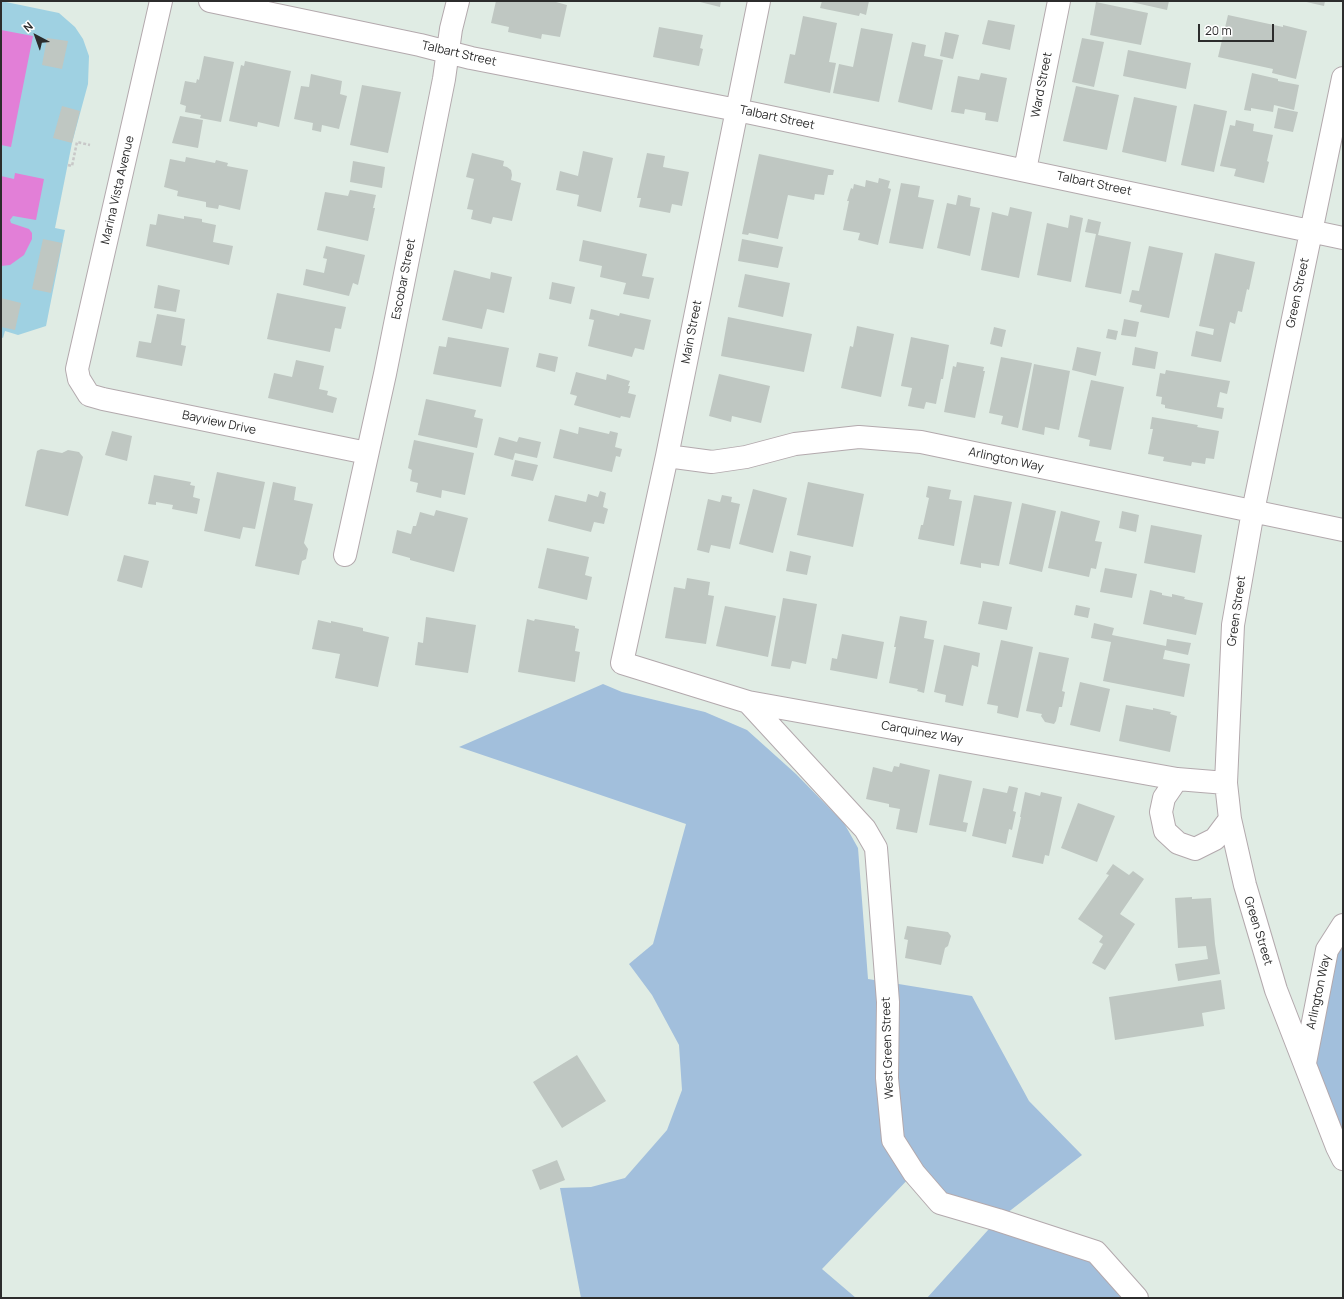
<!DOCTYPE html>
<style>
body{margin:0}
#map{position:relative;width:1344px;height:1299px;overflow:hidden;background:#e0ece4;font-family:Manrope,sans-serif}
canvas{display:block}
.frame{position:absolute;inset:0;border:2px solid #2c2c2c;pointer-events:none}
.north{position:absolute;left:16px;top:16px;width:40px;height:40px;-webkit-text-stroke:3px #fff;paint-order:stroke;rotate:319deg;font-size:11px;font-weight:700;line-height:16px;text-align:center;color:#2c2c2c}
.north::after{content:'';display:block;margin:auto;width:14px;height:18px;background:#2c2c2c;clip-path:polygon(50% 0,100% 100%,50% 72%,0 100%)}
.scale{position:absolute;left:1198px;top:24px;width:76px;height:18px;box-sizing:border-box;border:2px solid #2c2c2c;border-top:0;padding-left:5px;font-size:12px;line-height:14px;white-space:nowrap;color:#2c2c2c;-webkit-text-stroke:3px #fff;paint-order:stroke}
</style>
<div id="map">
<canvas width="1344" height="1299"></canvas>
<div class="frame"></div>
<div class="north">N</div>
<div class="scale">20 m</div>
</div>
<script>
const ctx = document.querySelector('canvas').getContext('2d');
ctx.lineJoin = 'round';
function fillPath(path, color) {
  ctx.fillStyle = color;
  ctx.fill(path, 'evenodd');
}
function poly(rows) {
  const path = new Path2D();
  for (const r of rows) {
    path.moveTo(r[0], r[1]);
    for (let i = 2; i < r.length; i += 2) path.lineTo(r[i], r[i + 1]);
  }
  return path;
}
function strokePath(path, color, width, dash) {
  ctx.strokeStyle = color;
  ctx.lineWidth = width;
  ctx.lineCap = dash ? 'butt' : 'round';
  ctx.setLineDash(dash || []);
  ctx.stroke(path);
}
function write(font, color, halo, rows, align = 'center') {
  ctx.font = font + ' Manrope,sans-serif';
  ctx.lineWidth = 4;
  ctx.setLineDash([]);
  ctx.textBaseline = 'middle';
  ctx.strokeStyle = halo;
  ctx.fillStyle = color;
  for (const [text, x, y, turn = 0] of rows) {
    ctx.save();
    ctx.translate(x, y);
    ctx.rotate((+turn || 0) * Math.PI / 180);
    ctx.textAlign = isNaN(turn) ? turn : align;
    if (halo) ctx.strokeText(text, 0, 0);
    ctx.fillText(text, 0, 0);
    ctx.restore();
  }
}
const green = poly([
 [603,684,622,692,705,712,747,730,796,774,844,823,858,848,868,979,972,996,1029,1101,1082,1155,998,1220,1096,1252,1137,1298,927,1298,997,1220,940,1203,914,1173,822,1269,856,1298,581,1298,560,1188,591,1187,625,1178,667,1130,682,1090,679,1045,652,995,629,964,653,944,686,824,459,747],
 [1343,926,1343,1159,1305,1063]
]);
const pitch = poly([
 [1,1,59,13,75,27,83,39,89,56,88,84,72,143,55,228,65,230,46,326,18,335,5,331,3,338,1,337]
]);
const water = poly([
 [1,30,33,36,11,147,1,145],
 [15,173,44,179,36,220,13,216,10,220,11,223,29,229,32,233,32,239,24,255,10,265,1,266,1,176,14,179]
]);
const building = poly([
 [496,1,556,1,556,2,567,5,560,37,542,34,541,39,508,32,509,27,491,23],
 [696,1,721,1,720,7],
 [822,1,869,1,866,15,860,13,859,16,820,8],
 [1127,1,1169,1,1167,10],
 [1302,1,1325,1,1324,6],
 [1096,2,1148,13,1141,45,1090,35],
 [1228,15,1283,27,1283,25,1307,31,1296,79,1272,73,1273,69,1218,57],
 [803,16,837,23,829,62,836,63,830,93,784,83,790,54,795,55],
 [988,20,1015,25,1010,50,982,44],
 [659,27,703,35,700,48,703,49,699,66,653,57],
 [861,28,893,34,879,102,833,93,839,64,853,67],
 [945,32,959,35,953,59,940,56],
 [47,38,68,41,62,69,42,65],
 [1082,38,1104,42,1094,87,1072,82],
 [912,42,926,45,924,56,943,60,932,110,898,102],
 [1128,50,1191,63,1186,89,1123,76],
 [204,56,234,62,221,122,200,118,201,115,185,112,186,106,180,104,185,81,196,83,197,79,199,80],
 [245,61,291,71,279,127,258,122,257,127,229,121,241,65,244,66],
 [981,73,1007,78,998,122,985,120,986,113,965,109,964,114,951,112,958,76,979,80],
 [1252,73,1278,79,1278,81,1299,85,1294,110,1274,105,1273,112,1251,108,1251,111,1244,110],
 [311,74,342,81,340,94,347,96,339,129,322,125,321,132,312,130,313,123,294,119,301,86,309,87],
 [362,85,401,92,388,153,350,145],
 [1076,86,1119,95,1107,150,1063,141],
 [1134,97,1177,106,1166,162,1122,152],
 [1194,104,1227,111,1214,172,1181,165],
 [62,106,80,111,72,143,53,138],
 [1278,108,1298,112,1293,132,1274,128],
 [180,116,203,120,198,148,172,143],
 [1236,120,1254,124,1253,131,1273,135,1267,161,1269,162,1264,183,1234,176,1236,169,1220,166,1230,125,1235,126],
 [583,151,613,158,601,212,577,206,579,195,556,190,560,171,578,176],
 [472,153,504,161,503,166,507,167,511,170,512,175,511,180,521,183,512,221,493,217,491,224,471,219,473,210,467,209,474,179,466,177],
 [647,153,665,156,663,167,689,172,682,206,672,204,670,213,639,207,641,198,637,198],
 [759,154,834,170,833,175,828,175,824,195,815,194,814,200,788,195,778,239,749,233,748,235,742,234],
 [186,157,215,163,216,160,228,163,227,166,248,170,240,210,219,205,218,209,206,207,206,202,177,196,178,191,164,187,170,159,185,162],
 [353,161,385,167,382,188,350,182],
 [879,178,890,181,888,188,891,189,878,245,858,240,860,233,843,230,849,201,847,201,851,188,853,189,854,184,865,187,866,180,878,183],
 [901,183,920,186,918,197,934,200,923,249,889,243],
 [350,190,376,195,373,208,375,208,368,241,317,230,325,192,348,196],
 [958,195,971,198,970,206,980,208,970,256,937,248,947,203,956,205],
 [1010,207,1032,212,1019,278,981,270,992,212,1008,216],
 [158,214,184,219,184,216,202,219,202,222,216,225,213,242,233,246,229,265,146,246,150,224,156,225],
 [1070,215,1083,218,1071,282,1037,275,1047,223,1068,228],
 [1088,219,1101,222,1098,235,1131,242,1121,294,1085,287,1096,234,1085,232],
 [43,239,62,243,51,293,32,289],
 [742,239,783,247,778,268,738,261],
 [583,240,647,254,642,276,654,278,649,299,623,294,626,283,600,277,602,266,579,261],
 [326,246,365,255,358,285,353,283,349,296,303,285,306,269,324,273,327,259,323,258],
 [1149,246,1183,253,1169,318,1140,312,1142,305,1129,302,1132,290,1139,291],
 [1215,253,1255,262,1249,290,1247,289,1242,312,1238,311,1235,324,1230,322,1221,362,1191,356,1196,331,1213,335,1214,329,1199,326],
 [454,270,490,279,491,272,512,277,504,313,487,309,482,329,442,320],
 [745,274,790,283,783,317,738,307],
 [552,282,575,287,571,304,549,299],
 [158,285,180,290,176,312,154,308],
 [277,293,346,307,341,329,335,328,330,352,267,339],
 [1,298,21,303,15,330,1,327],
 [591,309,619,316,620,313,651,320,644,350,635,348,632,357,588,346,594,320,589,319],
 [157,314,185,319,181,345,186,346,182,366,136,357,139,341,151,343],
 [728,317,812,334,804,372,721,356],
 [1124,319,1139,322,1136,337,1121,335],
 [857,326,894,334,881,397,841,388,850,346,853,347],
 [994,327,1006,330,1002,347,990,344],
 [1108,329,1118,331,1116,340,1106,338],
 [448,337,509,348,501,387,433,374,439,346,446,347],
 [911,337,949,345,943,379,941,379,936,404,926,402,924,409,908,406,912,388,901,386],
 [1077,347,1101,352,1096,376,1072,370],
 [1135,347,1158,352,1155,369,1132,365],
 [539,353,558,357,555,372,536,367],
 [1001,357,1032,363,1018,428,1001,424,1003,416,989,413],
 [296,360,324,366,319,389,328,391,327,395,337,398,333,413,268,398,274,373,292,377],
 [957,362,984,367,983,371,985,371,975,418,944,412,953,366,956,367],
 [1034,364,1070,371,1059,430,1045,427,1044,435,1022,430],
 [1166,370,1230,381,1227,394,1220,392,1217,407,1224,408,1222,419,1165,408,1165,405,1161,404,1162,397,1156,396,1160,373,1165,374],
 [576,372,606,380,607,374,630,381,628,386,630,386,628,393,636,395,630,418,621,416,620,418,574,405,577,396,570,394],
 [719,374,770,386,761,423,732,416,731,422,709,416],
 [1091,380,1124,387,1111,450,1089,446,1090,440,1078,437],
 [426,399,476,410,474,417,483,419,477,448,418,435],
 [1152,417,1198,425,1197,427,1219,431,1214,459,1206,458,1205,464,1192,462,1191,466,1163,461,1164,457,1148,454,1153,429,1150,429],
 [579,427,609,434,610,431,618,433,615,447,622,449,620,457,616,456,612,472,553,458,560,429,578,434],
 [112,431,132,436,127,461,105,455],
 [499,437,517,442,519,437,541,442,537,458,515,453,513,460,494,455],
 [414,440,474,453,465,495,442,490,441,498,416,492,418,483,410,481,412,470,408,468],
 [41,449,62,453,68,450,79,452,83,457,68,516,25,506,37,451],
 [515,460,538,465,533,481,511,476],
 [217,472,265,482,255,529,243,527,240,539,204,531],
 [154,475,191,482,190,485,195,486,193,497,200,499,197,514,172,509,173,505,156,502,156,505,148,504],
 [273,482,296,487,294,500,313,504,304,543,308,549,306,559,302,561,299,575,255,566],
 [808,482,864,494,853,547,797,535],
 [928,486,951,490,949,499,962,501,954,546,918,539,921,525,923,525,929,498,926,497],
 [753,489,787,498,773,553,739,544],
 [600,491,606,493,603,507,608,509,604,524,594,522,591,532,548,521,555,495,586,502,588,494,598,497],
 [722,495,732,497,731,502,740,504,730,549,711,545,709,553,697,550,708,499,720,502],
 [974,495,1012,502,999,566,981,563,981,568,960,564],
 [1022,503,1056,511,1042,572,1009,564],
 [436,510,468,518,454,572,410,560,410,558,392,553,397,530,411,534,413,526,416,526,420,512,434,516],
 [1061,511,1100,521,1095,541,1102,542,1096,569,1091,568,1089,577,1048,568],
 [1122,511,1139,515,1136,532,1119,528],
 [1151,525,1202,535,1195,573,1144,563],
 [547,548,589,557,585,575,592,577,587,600,538,588],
 [790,551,811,556,807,575,786,571],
 [124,555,149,561,142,588,117,581],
 [1105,568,1137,574,1132,598,1100,592],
 [687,578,710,582,708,595,714,596,706,644,665,638,674,587,685,589],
 [1150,590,1162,593,1162,595,1172,597,1172,594,1185,597,1184,599,1203,603,1196,635,1143,624],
 [783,598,817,604,806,664,792,661,790,669,771,666],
 [983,601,1012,607,1007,630,978,624],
 [1076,605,1090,608,1088,618,1074,615],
 [725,606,776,616,768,657,716,646],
 [900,616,927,621,924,638,934,640,924,693,917,691,918,689,889,683,896,647,894,647],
 [426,617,476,625,468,673,415,665,418,642,423,643],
 [527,619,534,621,535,619,575,626,575,628,579,629,575,651,580,652,575,682,518,672],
 [318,620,331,623,331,621,363,628,363,631,389,637,378,687,335,678,340,654,312,649],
 [1094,623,1114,628,1112,635,1166,646,1167,639,1191,643,1188,655,1165,650,1163,659,1190,664,1184,697,1103,681,1111,642,1091,638],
 [842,634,884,642,877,679,830,670,832,658,837,659],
 [1001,640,1033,647,1018,718,997,713,998,706,987,704],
 [944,645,980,653,978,667,972,665,963,706,945,702,946,695,934,692],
 [1039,652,1069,658,1062,691,1065,692,1062,707,1059,707,1056,721,1054,724,1045,722,1041,716,1042,714,1026,711],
 [1080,682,1110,689,1100,732,1070,725],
 [1126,705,1153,710,1153,708,1171,712,1170,714,1177,716,1170,752,1119,741],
 [900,763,930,770,917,833,896,829,900,809,889,807,889,804,866,799,873,767,892,772,894,766,899,767],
 [939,774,972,781,963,822,968,823,966,832,929,825],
 [1009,786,1018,788,1013,811,1016,812,1012,830,1009,829,1006,844,972,836,983,788,1007,793],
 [1025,792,1040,796,1041,792,1062,797,1049,856,1045,855,1043,864,1012,857,1021,817,1020,817],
 [1078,803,1115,816,1097,862,1061,848],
 [1113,864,1129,875,1133,871,1144,879,1120,914,1135,924,1105,970,1092,963,1103,944,1099,942,1103,936,1078,919,1109,875,1106,874],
 [1192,897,1192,899,1211,898,1215,944,1220,974,1178,981,1175,964,1208,959,1206,946,1178,948,1175,898],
 [907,926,948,932,951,936,948,946,945,948,941,965,905,958,908,940,904,939],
 [1221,980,1225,1009,1202,1013,1204,1026,1115,1040,1109,997],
 [577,1055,606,1101,562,1128,533,1082],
 [557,1160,565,1180,540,1190,532,1170]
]);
const path = poly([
 [68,165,72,166,77,142,90,145]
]);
const minor = poly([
 [161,1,77,369,79,379,89,395,103,399,367,453],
 [210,1,420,45,471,58,737,110,1343,238],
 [759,1,667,456,622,663,748,702,1177,779,1226,783],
 [1343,78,1253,511,1233,625,1226,783,1230,819,1245,885,1276,990,1337,1147,1343,1159],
 [1025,170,1059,1],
 [667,456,712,462,746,457,795,444,859,437,921,442,1343,530],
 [345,555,385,374,444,79,451,29,458,1],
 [748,702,865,829,876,848,888,1002,887,1078,893,1140,914,1173,940,1203,998,1220,1096,1252,1137,1298],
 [1177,779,1164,798,1161,812,1165,831,1178,843,1195,849,1215,839,1230,819],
 [1305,1063,1327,950,1343,925]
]);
const streetNames = [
 ["Talbart Street",459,54,13],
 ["Ward Street",1042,85,-79],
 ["Talbart Street",777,118,12],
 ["Talbart Street",1094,184,12],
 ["Marina Vista Avenue",118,190,-77],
 ["Escobar Street",404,279,-79],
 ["Green Street",1298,293,-78],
 ["Main Street",692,332,-79],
 ["Bayview Drive",219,423,12],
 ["Arlington Way",1006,460,12],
 ["Green Street",1237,611,-82],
 ["Carquinez Way",922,733,10],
 ["Green Street",1258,931,73],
 ["Arlington Way",1319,992,-78],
 ["West Green Street",888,1048,-92]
];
fillPath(green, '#a2bfdc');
fillPath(pitch, '#9fd1e2');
fillPath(water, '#e27fd7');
fillPath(building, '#bfc7c2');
strokePath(minor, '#b3a9ad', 24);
strokePath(path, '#c8c8c8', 2.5, [3, 2]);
strokePath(minor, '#fff', 22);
write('12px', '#2c2c2c', '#fff', streetNames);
</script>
